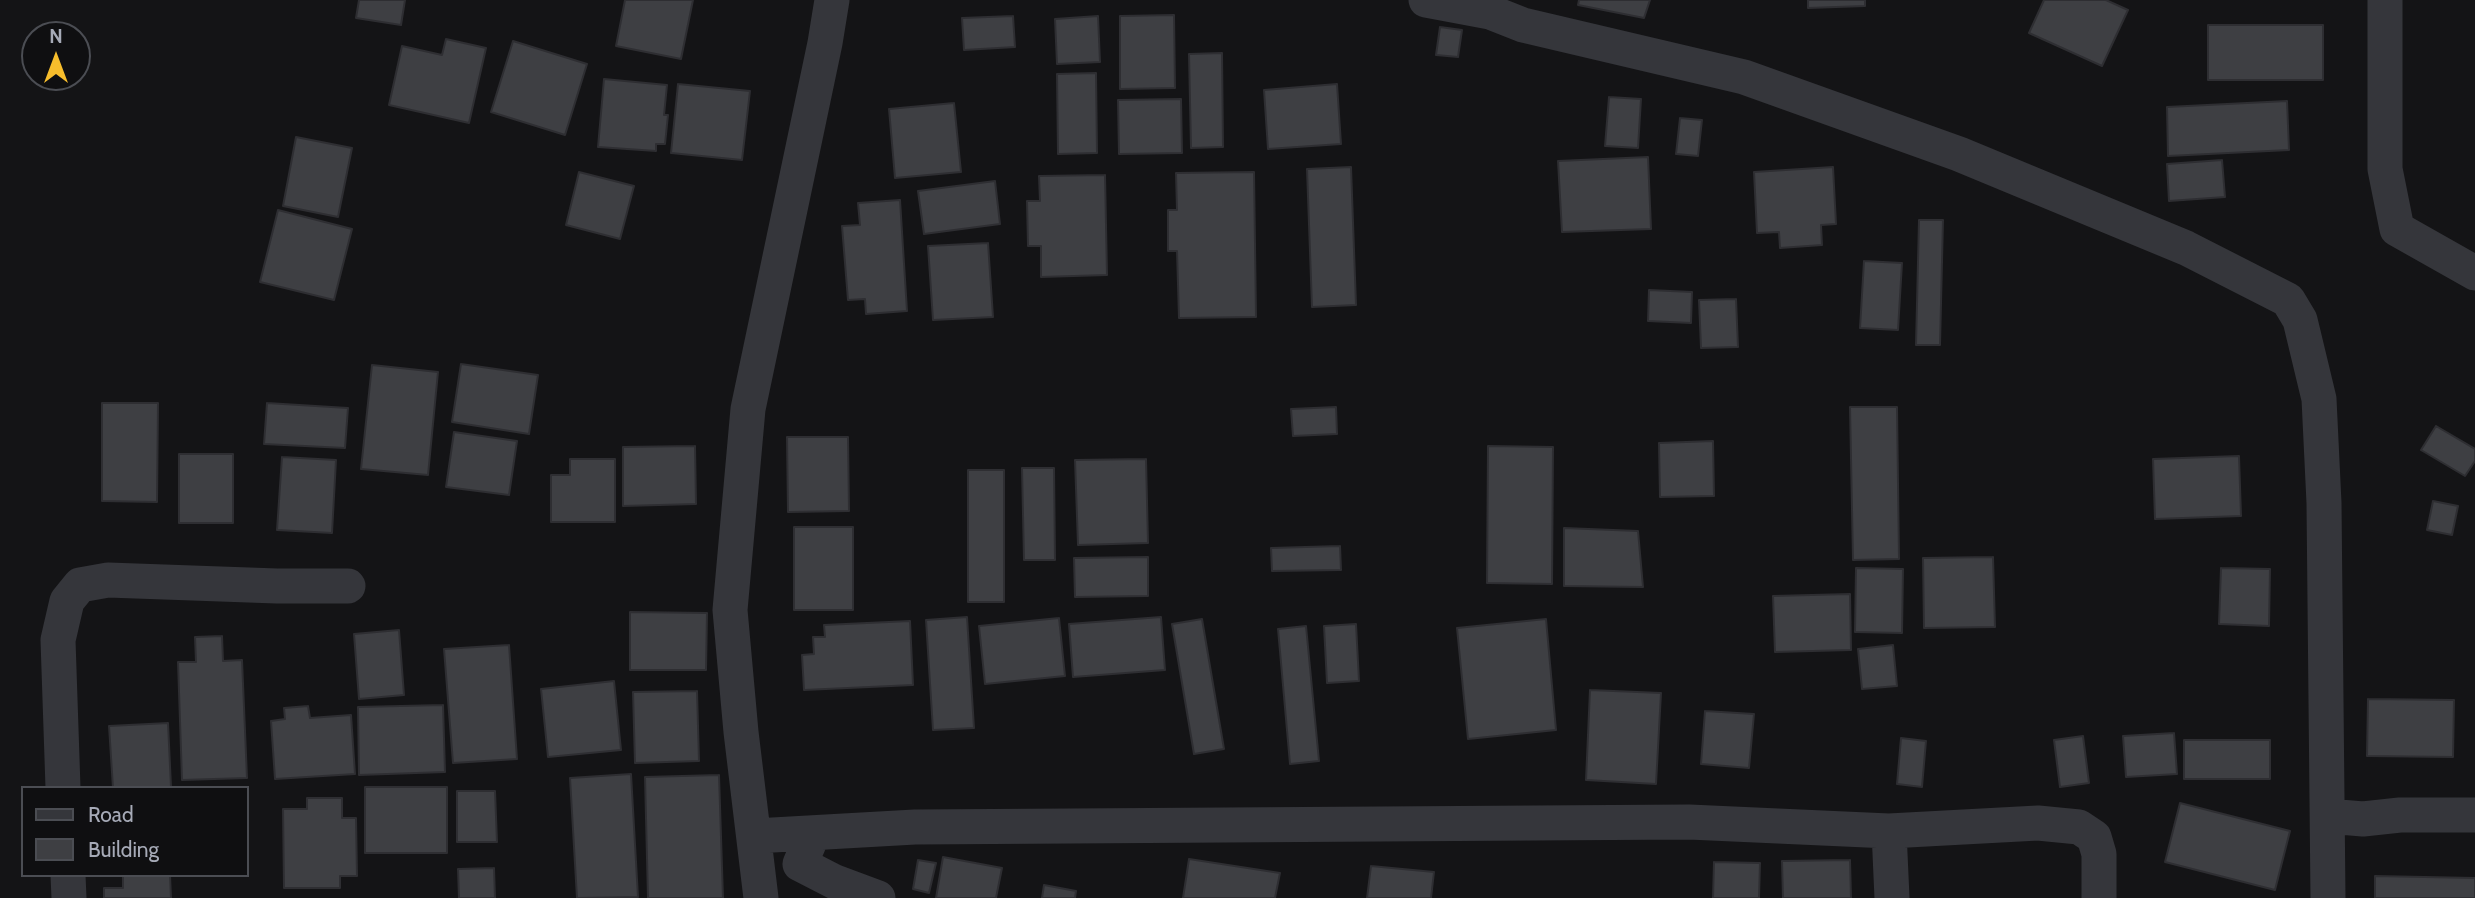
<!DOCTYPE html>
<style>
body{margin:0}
#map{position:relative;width:2475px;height:898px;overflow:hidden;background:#141416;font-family:Cabin,sans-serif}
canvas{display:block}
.legend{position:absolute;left:21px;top:786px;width:228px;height:91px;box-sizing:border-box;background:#0f0f11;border:2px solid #4b4d53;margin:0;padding:9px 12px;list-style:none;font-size:21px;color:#a6aab7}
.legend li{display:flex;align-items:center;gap:14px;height:35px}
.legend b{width:35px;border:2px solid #4b4d53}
.north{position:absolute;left:21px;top:21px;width:70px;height:70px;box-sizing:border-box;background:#0f0f11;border:2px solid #4b4d53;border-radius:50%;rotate:0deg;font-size:19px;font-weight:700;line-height:28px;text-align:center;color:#a6aab7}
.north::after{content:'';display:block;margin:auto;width:24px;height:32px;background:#f7bd2c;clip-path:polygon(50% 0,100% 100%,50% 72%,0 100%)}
</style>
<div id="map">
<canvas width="2475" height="898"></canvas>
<ul class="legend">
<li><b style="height:9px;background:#35363b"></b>Road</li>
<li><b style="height:19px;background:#3e3f43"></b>Building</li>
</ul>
<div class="north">N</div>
</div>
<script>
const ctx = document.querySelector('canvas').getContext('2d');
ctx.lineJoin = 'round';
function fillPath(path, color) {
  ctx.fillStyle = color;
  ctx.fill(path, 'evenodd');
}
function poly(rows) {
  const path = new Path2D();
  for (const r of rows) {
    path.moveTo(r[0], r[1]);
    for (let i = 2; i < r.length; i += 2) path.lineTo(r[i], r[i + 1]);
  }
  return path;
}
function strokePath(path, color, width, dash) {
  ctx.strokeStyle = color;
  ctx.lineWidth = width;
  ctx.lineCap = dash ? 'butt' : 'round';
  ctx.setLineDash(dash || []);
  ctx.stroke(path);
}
const building = poly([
 [359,0,405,0,401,25,356,18,359,0],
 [625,0,693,0,681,59,616,46,625,0],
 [1579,0,1650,0,1644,18,1578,5,1579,0],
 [1808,0,1865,0,1865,6,1808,8,1808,0],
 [2044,0,2106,0,2128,10,2102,66,2029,33,2044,0],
 [1174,15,1175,88,1120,89,1120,16,1174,15],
 [1013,16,1015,47,964,50,962,18,1013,16],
 [1098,16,1100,62,1057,64,1055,19,1098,16],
 [2208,25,2323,25,2323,80,2208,80,2208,25],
 [1440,27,1462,30,1458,57,1436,55,1440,27],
 [446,39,486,48,469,123,389,105,402,46,442,55,446,39],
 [513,41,587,64,565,135,491,112,513,41],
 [1222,53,1223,147,1191,148,1189,54,1222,53],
 [1096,73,1097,153,1058,154,1057,74,1096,73],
 [604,79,667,85,664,115,668,115,665,144,656,144,656,151,598,147,604,79],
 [678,84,750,91,742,160,671,153,678,84],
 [1337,84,1341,144,1268,149,1264,90,1337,84],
 [1609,97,1641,99,1638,148,1605,146,1609,97],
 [1181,99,1182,153,1119,154,1118,100,1181,99],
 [2287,101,2289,150,2168,156,2167,107,2287,101],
 [954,103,961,172,895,178,889,109,954,103],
 [1680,118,1702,120,1698,156,1676,154,1680,118],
 [296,137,352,148,338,217,283,206,296,137],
 [1648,157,1651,229,1562,232,1558,161,1648,157],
 [2222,160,2225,197,2169,201,2167,164,2222,160],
 [1351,167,1356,305,1312,307,1307,169,1351,167],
 [1833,167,1836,224,1821,225,1822,245,1780,248,1779,232,1757,233,1754,172,1833,167],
 [579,172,634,186,620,239,566,225,579,172],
 [1254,172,1256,317,1179,318,1177,251,1168,251,1168,210,1177,210,1176,173,1254,172],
 [1105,175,1107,275,1041,277,1041,246,1028,246,1027,201,1040,201,1039,176,1105,175],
 [995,181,1000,224,924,234,918,191,995,181],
 [900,200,907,311,866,314,865,299,848,300,842,226,860,225,858,203,900,200],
 [278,210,352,229,334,300,260,282,278,210],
 [1919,220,1943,220,1940,345,1916,345,1919,220],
 [988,243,993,317,933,320,928,246,988,243],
 [1864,261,1902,263,1898,330,1860,328,1864,261],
 [1649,290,1692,292,1691,323,1648,321,1649,290],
 [1736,299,1738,347,1701,348,1699,300,1736,299],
 [461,364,538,375,529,434,452,422,461,364],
 [372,365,438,372,428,475,361,469,372,365],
 [102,403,158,403,157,502,102,501,102,403],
 [267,403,348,408,345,448,264,444,267,403],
 [1336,407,1337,434,1293,436,1291,409,1336,407],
 [1850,407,1897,407,1899,559,1853,560,1850,407],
 [2436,426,2475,449,2475,461,2465,476,2421,450,2436,426],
 [454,432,517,441,509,495,446,487,454,432],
 [787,437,848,437,849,511,788,512,787,437],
 [1713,441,1714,496,1660,497,1659,443,1713,441],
 [695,446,696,504,623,506,623,447,695,446],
 [1488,446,1553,447,1552,584,1487,583,1488,446],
 [179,454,233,454,233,523,179,523,179,454],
 [2239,456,2241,516,2155,519,2153,459,2239,456],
 [282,457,336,460,332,533,277,530,282,457],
 [570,459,615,459,615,522,551,522,551,475,570,475,570,459],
 [1146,459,1148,543,1078,545,1075,460,1146,459],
 [1022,468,1054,468,1055,560,1024,560,1022,468],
 [968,470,1004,470,1004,602,968,602,968,470],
 [2433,501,2458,506,2452,535,2427,530,2433,501],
 [794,527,853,527,853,610,794,610,794,527],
 [1564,528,1638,531,1643,587,1564,586,1564,528],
 [1340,546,1341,570,1272,571,1271,548,1340,546],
 [1148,557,1148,596,1075,597,1074,558,1148,557],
 [1993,557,1995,627,1924,628,1923,558,1993,557],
 [1856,568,1903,569,1902,633,1855,632,1856,568],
 [2221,568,2270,569,2269,626,2219,624,2221,568],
 [1850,594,1851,650,1775,652,1773,596,1850,594],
 [630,612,707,613,706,670,630,670,630,612],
 [967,617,974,728,933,730,926,620,967,617],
 [1161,617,1165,670,1073,677,1069,624,1161,617],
 [1059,618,1065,676,985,684,979,626,1059,618],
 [1202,619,1224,749,1194,754,1172,624,1202,619],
 [1546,619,1556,730,1468,739,1457,628,1546,619],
 [910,621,913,685,804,690,802,655,814,654,813,637,825,637,824,625,910,621],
 [1356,624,1359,681,1327,683,1324,626,1356,624],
 [1306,626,1319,761,1290,764,1278,629,1306,626],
 [399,630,404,695,359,699,354,634,399,630],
 [222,636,223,661,242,660,247,778,182,780,178,662,196,662,195,637,222,636],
 [509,645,517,759,453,763,444,649,509,645],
 [1893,645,1897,686,1862,689,1858,649,1893,645],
 [614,681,621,750,548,757,541,689,614,681],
 [1590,690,1661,693,1656,784,1586,780,1590,690],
 [697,691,699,761,635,763,633,692,697,691],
 [2368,699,2454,700,2453,757,2367,756,2368,699],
 [443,705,445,772,359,775,358,707,443,705],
 [308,706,310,718,351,715,355,774,275,779,271,721,285,719,284,708,308,706],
 [1705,711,1754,714,1749,768,1701,764,1705,711],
 [168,723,171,787,113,788,109,726,168,723],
 [2174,733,2177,774,2126,777,2123,736,2174,733],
 [2083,736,2089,783,2060,787,2054,740,2083,736],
 [1901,738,1926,741,1922,787,1897,784,1901,738],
 [2184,740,2270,740,2270,779,2184,779,2184,740],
 [631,774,638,897,577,898,570,778,631,774],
 [719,775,723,898,648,898,645,777,719,775],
 [365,787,447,787,447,853,365,853,365,787],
 [457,791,495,791,497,842,457,842,457,791],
 [307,798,342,798,342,818,356,818,357,876,340,876,340,888,284,888,283,809,307,809,307,798],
 [2180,803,2290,831,2275,890,2165,862,2180,803],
 [943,857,1002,868,996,898,936,898,943,857],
 [1189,859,1280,873,1275,898,1183,898,1189,859],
 [918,860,936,863,929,893,913,889,918,860],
 [1850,860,1851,898,1783,898,1782,861,1850,860],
 [1714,862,1760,863,1759,898,1713,898,1714,862],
 [1371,866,1434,872,1431,898,1367,898,1371,866],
 [494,868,495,898,459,898,458,869,494,868],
 [123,875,170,875,171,898,104,898,104,888,123,888,123,875],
 [2375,876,2475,878,2475,898,2375,898,2375,876],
 [1044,885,1076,891,1075,898,1042,898,1044,885]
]);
const minor = poly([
 [1426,0,1490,12,1523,25,1744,77,1959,154,2186,248,2288,300,2300,320,2319,399,2324,503,2328,898],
 [2385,0,2385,169,2397,229,2475,273],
 [63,788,58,640,67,601,80,585,108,580,277,586,348,586],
 [2328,816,2363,819,2400,815,2475,815],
 [1889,831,1892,898],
 [813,834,800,864,835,882,878,898],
 [755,836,915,827,1689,822,1889,831,2038,823,2079,827,2094,837,2099,854,2099,898],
 [68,875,69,898],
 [761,898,741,732,730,610,748,409,825,43,832,0]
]);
fillPath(building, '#3e3f43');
strokePath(building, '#2e2e32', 2);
strokePath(minor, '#35363b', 35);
</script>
